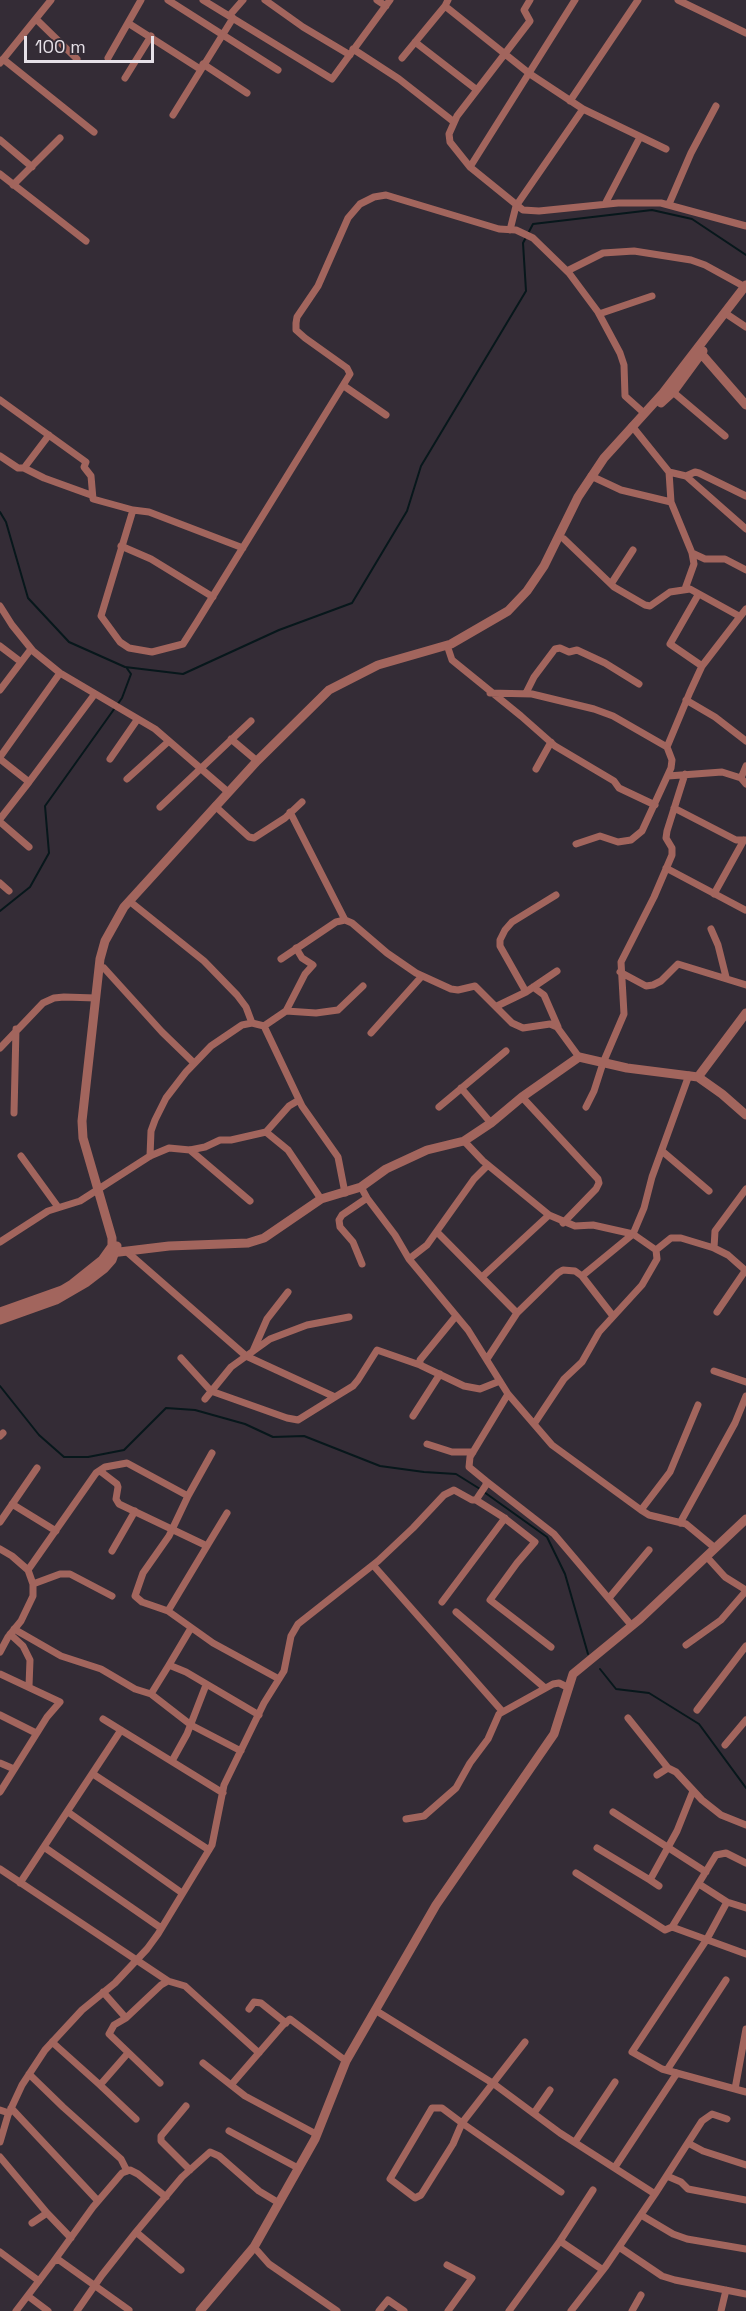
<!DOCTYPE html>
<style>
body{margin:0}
#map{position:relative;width:746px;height:2311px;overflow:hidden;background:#342c36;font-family:"Space Grotesk",sans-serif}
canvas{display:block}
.scale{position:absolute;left:24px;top:36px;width:130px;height:27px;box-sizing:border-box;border:3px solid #e6e1e8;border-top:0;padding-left:8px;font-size:18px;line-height:21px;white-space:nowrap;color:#e6e1e8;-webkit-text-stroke:4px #342c36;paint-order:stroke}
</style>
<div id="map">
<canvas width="746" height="2311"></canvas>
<div class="scale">100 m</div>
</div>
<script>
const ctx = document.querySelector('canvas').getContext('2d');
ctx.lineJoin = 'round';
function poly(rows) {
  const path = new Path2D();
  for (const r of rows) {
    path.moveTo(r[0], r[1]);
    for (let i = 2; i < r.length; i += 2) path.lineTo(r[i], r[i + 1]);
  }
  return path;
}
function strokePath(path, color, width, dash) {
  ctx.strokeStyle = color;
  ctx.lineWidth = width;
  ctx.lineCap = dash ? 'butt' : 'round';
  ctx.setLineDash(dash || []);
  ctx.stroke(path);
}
const stream = poly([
 [0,512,6,522,28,598,69,642,125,667,183,674,279,630,352,603,407,511,421,466,526,291,523,243,533,224,652,210,692,219,746,255],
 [0,911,30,887,49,853,45,806,122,698,131,674,126,667],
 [0,1386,39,1435,64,1457,88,1457,124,1450,166,1408,195,1410,245,1424,273,1437,304,1436,380,1466,424,1472,456,1474,480,1489],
 [484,1492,547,1537,565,1574,588,1654],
 [600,1669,616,1689,649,1693,699,1724,746,1788]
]);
const minor = poly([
 [168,0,278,70],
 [203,0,332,79,390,0],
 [265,0,303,27,350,55],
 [377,0,386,6],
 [448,0,445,6,530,74,583,109,666,149],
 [575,0,470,167,523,210,539,211,618,203,661,203,746,226],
 [678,0,746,33],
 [229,16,243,0],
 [36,19,77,59],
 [128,23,200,69],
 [415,42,477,90],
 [353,49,399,79,454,122],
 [108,58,141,0],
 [402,58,445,6],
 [3,59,94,132],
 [0,63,51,0],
 [203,64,247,93],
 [125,78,151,36],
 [570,101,638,0],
 [173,115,233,18],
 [0,140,32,167],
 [470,167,450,142,449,134,457,116,530,21,524,10,530,0],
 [0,174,86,241],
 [13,185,60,138],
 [605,204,640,137],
 [669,204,691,153,716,106],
 [510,230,516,206,583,109],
 [567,271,603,253,634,251,691,260,705,265,745,287],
 [725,313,746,327],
 [599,314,652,296],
 [344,386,386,415],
 [673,392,725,436],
 [0,400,86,462,84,467,91,476,93,499,133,510],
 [632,426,669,472,671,502,692,553,694,564,685,589],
 [0,456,18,468,24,468,49,435],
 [24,468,44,478,91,495],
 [669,472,686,476,746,529],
 [591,476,621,490,671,502],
 [686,476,695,472,699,473,746,496],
 [564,539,614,587,645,605,650,606,670,592,690,589,739,616],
 [121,546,151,559,213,597],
 [243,548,149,512,133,510,101,616,120,642,129,648,152,652,183,644,197,622,350,374,347,368,305,338,296,330,296,323,297,317,318,286,348,218,360,204,374,197,386,195,499,229,516,230,533,238,569,273,598,312,620,353,624,365,625,396,644,413],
 [692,553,705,559,725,559,746,570],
 [611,584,633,550],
 [698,595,670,644,702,666],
 [0,606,12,625,33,651,60,673,155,729,228,792],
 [447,645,452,660,521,716,555,746,614,781,619,788,655,805],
 [0,646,21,662],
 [0,690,31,649],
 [490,693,532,694,594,709,613,716,667,747],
 [526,693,534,677,555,649,560,648,569,652,577,650,605,663,639,684],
 [686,700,715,717,746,741],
 [231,739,257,761],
 [0,757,60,673],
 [0,759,29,782,94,695],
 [110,759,137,720],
 [536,769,551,742],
 [668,776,722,772,741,778,746,784],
 [741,778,746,766],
 [127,779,169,741],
 [215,806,249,837,254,838,285,818,302,802],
 [160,807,251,721],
 [674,808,736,840,746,840],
 [290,812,345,920],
 [0,819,29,782],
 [0,822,29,847],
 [576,844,600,836,618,842,631,840,642,831,671,768,672,760,667,747,690,692,702,666,746,609],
 [666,868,745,910],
 [0,883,9,891],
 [714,894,744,840],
 [133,904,204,961,237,995,246,1007,252,1023],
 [711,929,718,945,726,977],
 [281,959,336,922,345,920,352,923,387,953,416,973,451,989,458,990,475,986,512,1023,523,1028,550,1024,557,1027,579,1057],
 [104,968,162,1032,194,1063],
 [620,972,646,986,653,985,661,981,678,964,746,985],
 [533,987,544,995,558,1027],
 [526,992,500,946,500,940,505,930,512,922,556,895],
 [497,1006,526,992,557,971],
 [286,1011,305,974,313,965,302,958,296,948],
 [371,1033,422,976],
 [0,1048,43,1003,54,998,64,997,96,998],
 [461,1088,491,1123],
 [522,1097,598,1179,599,1183,596,1189,563,1223],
 [439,1107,506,1051],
 [586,1107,594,1091,603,1063,624,1014,621,962,654,897,672,855,672,848,666,838,667,831,685,774],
 [14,1113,16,1029],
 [266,1132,288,1150,321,1199],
 [464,1141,483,1161,549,1215,575,1226,593,1225,633,1234],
 [190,1150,250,1201],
 [662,1151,709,1191],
 [21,1156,58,1207],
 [150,1156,151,1131,155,1120,166,1098,186,1072,211,1046,242,1025,252,1023,264,1026],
 [361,1187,367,1198,395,1235,409,1259,468,1330,508,1394,552,1445,641,1510,649,1515,686,1524,715,1548],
 [345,1193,338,1157,302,1106,264,1026,286,1011,316,1013,338,1010,363,986],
 [437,1232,517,1313],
 [0,1242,48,1211,80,1201,150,1156,169,1148,190,1150,205,1147,220,1140,231,1140,266,1132,289,1106,299,1100],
 [714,1248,715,1231,746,1189],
 [656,1250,671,1238,681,1238,714,1248,728,1255,746,1271],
 [126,1251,246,1356,335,1397,298,1420,287,1418,211,1391,181,1358],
 [409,1259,427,1245,474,1179,488,1165],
 [362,1264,353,1242,340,1227,339,1220,342,1215,367,1198],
 [582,1276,633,1234],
 [482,1277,549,1215],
 [717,1312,745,1271],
 [456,1316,420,1360,420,1365,464,1386,480,1389,500,1381],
 [253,1351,267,1319,288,1292],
 [487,1359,517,1313,558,1273,563,1270,575,1271,582,1276,613,1316],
 [714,1371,746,1382],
 [335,1397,353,1386,358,1380,377,1350,420,1365],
 [205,1399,231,1367,270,1339,307,1325,349,1317],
 [413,1416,440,1374],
 [534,1424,564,1379,582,1362,599,1332,642,1285,657,1259,656,1250,633,1234,644,1208,652,1177,689,1075],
 [0,1436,3,1433],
 [427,1444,452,1452,473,1452],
 [100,1471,117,1484,118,1487,116,1499,119,1504,207,1546,168,1611],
 [486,1481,554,1534,632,1626],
 [188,1496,212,1453],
 [476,1500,503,1517,535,1542,517,1563,490,1600,551,1647],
 [12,1504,56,1531],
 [641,1510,670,1472,698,1405],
 [0,1522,37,1468],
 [680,1523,735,1423,746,1396],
 [207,1546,227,1513],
 [0,1549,12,1556,28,1570,33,1584,33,1596,21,1621,8,1637,0,1652],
 [112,1551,135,1511],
 [706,1556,725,1577,746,1590],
 [373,1565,502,1711],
 [28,1570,96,1473,105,1467,127,1463,188,1496,169,1536,143,1573,135,1596,142,1602,168,1611,213,1643,279,1679],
 [33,1584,60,1574,70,1574,112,1596],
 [609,1598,649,1550],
 [442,1602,505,1518],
 [456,1612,545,1688],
 [191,1628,169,1665,186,1672,259,1715],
 [14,1629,61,1656,101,1669,135,1689,151,1694],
 [10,1634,23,1646,30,1660,29,1686],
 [686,1645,721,1620,746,1591],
 [169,1665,151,1694,191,1725,241,1751],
 [0,1674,60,1702,47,1717,0,1792],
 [697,1710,746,1646],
 [0,1715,36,1733],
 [628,1718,668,1768],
 [103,1719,223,1793],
 [725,1745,746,1720],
 [172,1761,187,1734,206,1685],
 [0,1763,14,1769],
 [93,1774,209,1850],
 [657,1775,668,1768,676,1772,702,1800,721,1815,746,1825],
 [68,1812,182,1893],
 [613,1812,706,1872],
 [406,1819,424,1816,456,1788,470,1763,488,1739,499,1714,553,1684,559,1683,569,1688],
 [44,1847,161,1928],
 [597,1848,650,1880],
 [0,1869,168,1981,185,1986,259,2053],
 [576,1873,665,1930,672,1927,716,1855,726,1853,746,1863],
 [20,1883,121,1730],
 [699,1884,727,1902],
 [659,1886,650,1880,677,1831,693,1791],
 [746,1908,727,1902,707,1939,632,2052,662,2069,746,2092],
 [672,1927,746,1954],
 [103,1992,126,2018],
 [249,2009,254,2002,261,2003,286,2023],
 [375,2010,494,2084,560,2133,655,2194,606,2266,571,2311],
 [52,2042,100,2085],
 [525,2042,462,2123,442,2108,432,2108,390,2179,415,2198,421,2195,453,2144,462,2123,561,2192],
 [128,2053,100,2085,136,2119],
 [203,2063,245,2096,316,2134],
 [667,2070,726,1980],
 [29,2074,63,2107,121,2159,127,2171],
 [160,2083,109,2034,114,2025,126,2018,161,1985,168,1981],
 [231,2085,283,2025,290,2019,346,2061],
 [735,2089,746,2029],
 [186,2106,161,2136,161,2141,190,2170],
 [11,2108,98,2201],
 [0,2110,9,2113],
 [534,2113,550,2090],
 [229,2131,298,2168],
 [0,2142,8,2115,22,2085,45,2050,82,2010,115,1983,147,1949,158,1934,212,1845,224,1785,264,1703,284,1671,291,1636,298,1624,378,1561,413,1528,444,1495,454,1490,472,1500,476,1500,486,1485,486,1481,469,1467,470,1457,508,1394],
 [575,2142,615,2082],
 [688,2143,703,2151,746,2165],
 [0,2157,47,2213],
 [615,2167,677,2073],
 [667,2176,681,2182,688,2189,746,2200],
 [655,2194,702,2121,712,2114,727,2119],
 [641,2215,673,2234,687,2239,746,2249],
 [32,2223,47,2213,71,2238],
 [136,2232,181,2270],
 [560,2241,603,2270],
 [254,2247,269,2264,337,2311],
 [619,2247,662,2276,675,2280,746,2294],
 [0,2252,39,2281],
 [54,2261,93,2207,122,2173,130,2170,138,2174,166,2197],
 [447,2265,472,2278,448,2311],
 [28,2296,48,2311],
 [16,2311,54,2261,59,2260,129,2310],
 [77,2311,102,2275,136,2232,182,2177,210,2152,219,2156,259,2191,279,2203],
 [379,2311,388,2300,404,2311],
 [509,2311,560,2241,593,2190],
 [632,2311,641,2295],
 [721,2311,726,2290]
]);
const tertiary = poly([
 [698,350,746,405],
 [661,403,673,392,703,351],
 [698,1077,722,1094,746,1115],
 [111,1253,169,1246,248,1243,264,1238,321,1199,361,1187,386,1169,427,1150,464,1141,491,1123,522,1097,579,1057,627,1068,698,1077,746,1013],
 [0,1312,62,1290,72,1284,102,1260,112,1246,112,1238,83,1138,82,1121,100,959,105,941,124,907,257,761,329,690,378,665,451,644,508,611,527,591,544,566,578,497,604,458,663,393,746,285],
 [0,1320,56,1300,87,1282,104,1269,112,1260,117,1246],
 [200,2311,254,2247,315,2139,346,2061,436,1905,554,1734,573,1674,640,1619,746,1519]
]);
strokePath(stream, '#07171b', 2);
strokePath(minor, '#a2655d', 7);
strokePath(tertiary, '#a2655d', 9);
</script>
